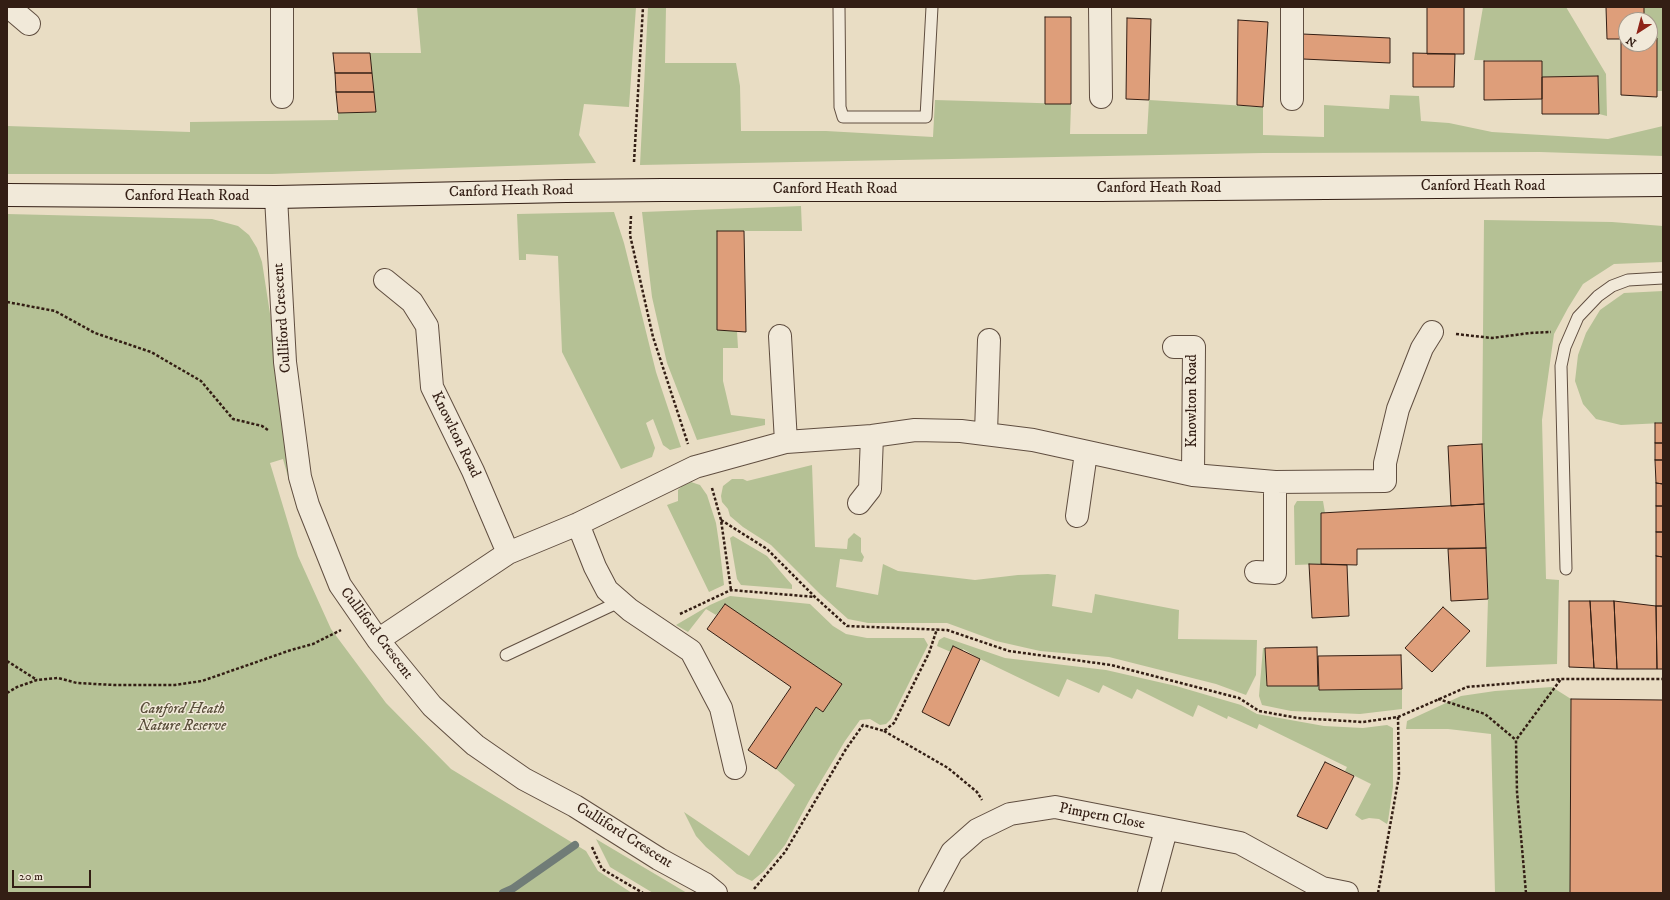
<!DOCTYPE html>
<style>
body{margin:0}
#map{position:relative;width:1670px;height:900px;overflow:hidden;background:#e9ddc4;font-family:"IM FELL DW Pica",serif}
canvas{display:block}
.frame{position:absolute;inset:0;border:8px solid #331e14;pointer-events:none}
.north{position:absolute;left:1618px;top:12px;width:40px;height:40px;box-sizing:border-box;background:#f1e9d9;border:1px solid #a5988a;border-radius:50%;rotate:216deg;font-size:11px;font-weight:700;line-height:16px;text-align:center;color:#331e14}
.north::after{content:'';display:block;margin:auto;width:14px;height:18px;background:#8f2418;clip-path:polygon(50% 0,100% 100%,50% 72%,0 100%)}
.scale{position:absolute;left:12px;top:870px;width:79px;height:18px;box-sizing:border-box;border:2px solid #331e14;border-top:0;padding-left:5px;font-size:12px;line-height:14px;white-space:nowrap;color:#331e14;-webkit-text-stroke:3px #f1e9d9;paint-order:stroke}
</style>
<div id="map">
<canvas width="1670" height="900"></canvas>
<div class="frame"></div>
<div class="north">N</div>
<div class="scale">20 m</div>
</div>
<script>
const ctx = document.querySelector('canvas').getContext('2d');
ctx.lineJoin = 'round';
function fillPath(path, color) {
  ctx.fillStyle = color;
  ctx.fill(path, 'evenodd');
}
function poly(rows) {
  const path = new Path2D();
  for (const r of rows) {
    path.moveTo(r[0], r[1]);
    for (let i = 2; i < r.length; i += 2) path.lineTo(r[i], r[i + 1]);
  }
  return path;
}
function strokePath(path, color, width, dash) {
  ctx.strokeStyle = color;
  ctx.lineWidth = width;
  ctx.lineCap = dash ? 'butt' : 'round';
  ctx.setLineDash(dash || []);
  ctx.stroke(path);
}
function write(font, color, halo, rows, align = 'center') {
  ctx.font = font + ' "IM FELL DW Pica",serif';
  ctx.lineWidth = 3;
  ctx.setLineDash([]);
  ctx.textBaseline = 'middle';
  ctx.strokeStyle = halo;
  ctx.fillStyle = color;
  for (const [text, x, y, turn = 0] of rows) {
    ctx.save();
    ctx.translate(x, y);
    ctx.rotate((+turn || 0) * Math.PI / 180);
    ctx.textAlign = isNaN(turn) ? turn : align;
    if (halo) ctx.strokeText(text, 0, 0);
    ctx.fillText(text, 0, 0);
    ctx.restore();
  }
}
const green = poly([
 [417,7,636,7,629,107,584,104,579,135,596,163,272,174,7,174,7,126,190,132,190,122,338,120,338,113,375,112,370,53,421,53],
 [648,7,666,7,665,63,736,63,740,86,741,131,826,131,933,137,935,100,1071,104,1070,134,1147,134,1149,100,1263,107,1263,135,1324,137,1324,105,1389,109,1390,95,1419,96,1421,121,1449,123,1492,132,1608,139,1663,126,1663,156,1540,152,1263,153,640,165],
 [1483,7,1566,7,1606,74,1607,116,1599,114,1598,76,1542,77,1542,61,1474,60],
 [1644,7,1663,7,1663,91,1657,91,1657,38,1650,38,1650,20,1644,20],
 [801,206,802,231,717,231,717,330,737,331,738,348,723,348,723,381,731,415,765,419,765,425,697,440,667,363,652,297,642,212],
 [614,212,624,243,656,372,681,447,670,450,663,445,653,419,646,423,655,448,652,457,621,469,562,352,558,256,526,254,526,260,519,260,517,214],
 [7,214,212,219,238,226,249,235,257,248,262,262,286,417,302,508,297,509,283,459,270,463,298,556,331,629,386,703,451,769,586,851,598,871,632,893,7,893],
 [1484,220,1612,222,1663,226,1663,262,1614,264,1583,284,1568,308,1554,334,1542,420,1546,579,1559,580,1557,664,1486,667,1488,599,1482,444],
 [1663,291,1663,423,1621,425,1596,419,1583,404,1575,381,1578,355,1586,333,1600,310,1624,293],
 [812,465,815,547,847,549,848,539,854,533,861,538,861,552,864,557,862,562,840,559,836,587,878,595,883,564,898,571,975,580,1018,575,1048,574,1056,575,1052,606,1092,613,1095,594,1179,610,1178,639,1257,640,1256,675,1246,695,1216,684,1109,657,1040,651,996,641,947,623,868,623,848,619,820,594,771,545,743,527,730,516,728,509,722,502,721,496,723,486,732,479,743,479,747,481],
 [691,482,700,485,707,495,716,523,719,543,724,585,709,592,667,505,678,501,678,490,682,486],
 [1297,501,1323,501,1325,513,1321,513,1321,564,1295,565,1294,506],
 [733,536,767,556,792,585,792,589,741,585,737,579,730,538],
 [730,596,810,604,833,626,846,634,867,638,924,638,928,645,891,719,886,724,880,725,870,719,860,720,845,741,809,801,785,845,763,872,752,881,737,874,706,847,696,836,684,812,749,856,795,785,776,769,816,707,823,712,834,695,725,605,716,615,706,609,688,632,676,625,710,605],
 [944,637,1005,658,1106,670,1176,686,1241,705,1257,714,1324,726,1363,728,1387,725,1393,728,1393,787,1388,821,1387,824,1379,819,1369,818,1362,820,1355,815,1371,784,1345,771,1347,767,1259,724,1257,729,1228,716,1227,719,1198,705,1193,717,1137,689,1132,699,1103,685,1099,693,1067,679,1059,697,980,659,963,649,960,656,937,646,939,640],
 [1263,648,1265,648,1267,686,1318,686,1319,690,1402,689,1402,709,1360,714,1291,711,1262,705,1259,696],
 [1552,687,1571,699,1570,893,1495,893,1491,734,1448,729,1406,729,1407,721,1461,696,1495,691],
 [596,839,687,893,653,893,610,867]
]);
const stream = poly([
 [503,893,512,889,575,845]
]);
const building = poly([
 [1427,7,1464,7,1464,54,1427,54,1427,7],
 [1606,7,1644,7,1644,20,1626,20,1626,39,1607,39,1606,7],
 [1045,17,1071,17,1071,104,1045,104,1045,17],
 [1127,18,1151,19,1149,100,1126,99,1127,18],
 [1238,20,1268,22,1263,107,1237,105,1238,20],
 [1302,34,1390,38,1390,63,1303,59,1302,34],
 [1650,38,1657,38,1657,97,1621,95,1621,39,1626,39,1626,44,1650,44,1650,38],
 [333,53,370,53,372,73,335,73,333,53],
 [1413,53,1455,54,1454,87,1413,87,1413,53],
 [1484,61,1542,61,1542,99,1484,100,1484,61],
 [335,73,372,73,374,92,336,92,335,73],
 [1598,76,1599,114,1542,114,1542,77,1598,76],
 [336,92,374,92,376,112,338,113,336,92],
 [717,231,744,231,746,332,717,330,717,231],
 [1655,423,1663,423,1663,443,1655,443,1655,423],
 [1655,443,1663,443,1663,460,1655,460,1655,443],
 [1482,444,1484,504,1451,506,1448,446,1482,444],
 [1655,460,1663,460,1663,484,1656,483,1655,460],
 [1656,483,1663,484,1663,506,1656,506,1656,483],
 [1484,504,1486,548,1357,549,1357,565,1321,564,1321,513,1484,504],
 [1656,506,1663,506,1663,532,1656,532,1656,506],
 [1656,532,1663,532,1663,557,1656,556,1656,532],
 [1486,548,1488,599,1451,601,1448,549,1486,548],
 [1656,556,1663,557,1663,606,1656,606,1656,556],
 [1309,564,1347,565,1349,616,1312,618,1309,564],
 [1569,601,1590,601,1594,668,1569,667,1569,601],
 [1590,601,1614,601,1617,669,1594,668,1590,601],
 [1614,601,1656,606,1657,669,1617,669,1614,601],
 [725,604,842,684,823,712,816,707,776,769,748,750,791,687,707,629,725,604],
 [1656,606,1663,606,1663,669,1657,669,1656,606],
 [1443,607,1470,631,1432,672,1405,648,1443,607],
 [953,646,980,659,949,726,922,712,953,646],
 [1317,647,1318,686,1267,686,1265,648,1317,647],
 [1401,655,1402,689,1319,690,1318,656,1401,655],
 [1571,699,1663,700,1663,893,1570,893,1571,699],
 [1325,762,1354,776,1327,829,1297,816,1325,762]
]);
const path = poly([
 [634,162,643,7],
 [631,216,630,235,653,337,688,444],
 [7,302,55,311,95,333,151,352,201,381,233,419,262,426,268,430],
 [1456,334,1492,338,1530,333,1551,332],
 [712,488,721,520,731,590],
 [721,520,767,549,815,597,847,626,947,630,1009,651,1111,665,1239,698,1259,711,1298,718,1363,722,1398,717,1467,687,1561,679,1663,679],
 [680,614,731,590,815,597],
 [7,661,37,680],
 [7,693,17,687,37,680,58,678,77,683,114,685,175,685,202,681,291,650,313,644,341,630],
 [1438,699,1485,714,1516,740],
 [884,731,948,768,977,792,982,800],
 [592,847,602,869,643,893],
 [754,889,785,852,846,749,863,725,884,731,894,723,929,653,937,629],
 [1378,893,1399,776,1398,717],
 [1526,893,1517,792,1516,740,1561,679]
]);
const service = poly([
 [839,7,840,107,843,117,926,117,932,7],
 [1566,569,1561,366,1565,347,1578,317,1598,296,1612,286,1628,280,1663,278],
 [506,655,621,601]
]);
const minor = poly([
 [9,7,29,24],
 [1100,7,1101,97],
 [282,97,282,7],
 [1292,99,1292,7],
 [276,197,285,362,300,477,308,505,340,585,378,640,432,706,475,745,524,779,575,806,659,859,705,884,716,893],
 [385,280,412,302,427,326,432,387,473,471,508,553],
 [780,336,786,442],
 [1174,347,1194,347,1193,475],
 [986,433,989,340],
 [859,503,870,489,872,436],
 [1077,516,1086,453],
 [578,524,595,567,607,590,630,610,691,651,721,708,735,768],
 [1256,572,1275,573,1275,482],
 [378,640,508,553,578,524,695,467,786,442,872,436,915,430,961,431,1033,440,1193,475,1275,482,1385,481,1385,463,1398,409,1422,348,1432,332],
 [930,893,952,852,977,830,1010,814,1055,807,1240,843,1322,888,1347,893],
 [1149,893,1166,830]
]);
const secondary = poly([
 [662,190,1100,190,1663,185],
 [7,195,276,197,566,191]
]);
const secondaryBridge = poly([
 [566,191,662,190]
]);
const streetNames = [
 ["Canford Heath Road",1483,187],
 ["Canford Heath Road",1159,189],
 ["Canford Heath Road",835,190],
 ["Canford Heath Road",511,192,-1],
 ["Canford Heath Road",187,197],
 ["Culliford Crescent",283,318,-94],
 ["Knowlton Road",1193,401,-90],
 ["Knowlton Road",455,435,64],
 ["Culliford Crescent",376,634,53],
 ["Pimpern Close",1102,817,11],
 ["Culliford Crescent",624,836,32]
];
const parkNames = [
 ["Canford Heath",182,710],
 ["Nature Reserve",182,727]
];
fillPath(green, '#b5c195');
strokePath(stream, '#707c77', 8);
fillPath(building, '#de9e7a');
strokePath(building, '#331e14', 1);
strokePath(service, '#604e40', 13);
strokePath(minor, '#604e40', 24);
strokePath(secondary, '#331e14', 24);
strokePath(path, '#331e14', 2.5, [3, 2]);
strokePath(service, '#f1e9d9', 11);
strokePath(minor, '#f1e9d9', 22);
strokePath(secondary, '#f1e9d9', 22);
strokePath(secondaryBridge, '#331e14', 24, []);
strokePath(secondaryBridge, '#f1e9d9', 22);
write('15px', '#331e14', '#f1e9d9', streetNames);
write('italic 15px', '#5a4f3b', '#f1e9d9', parkNames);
</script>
